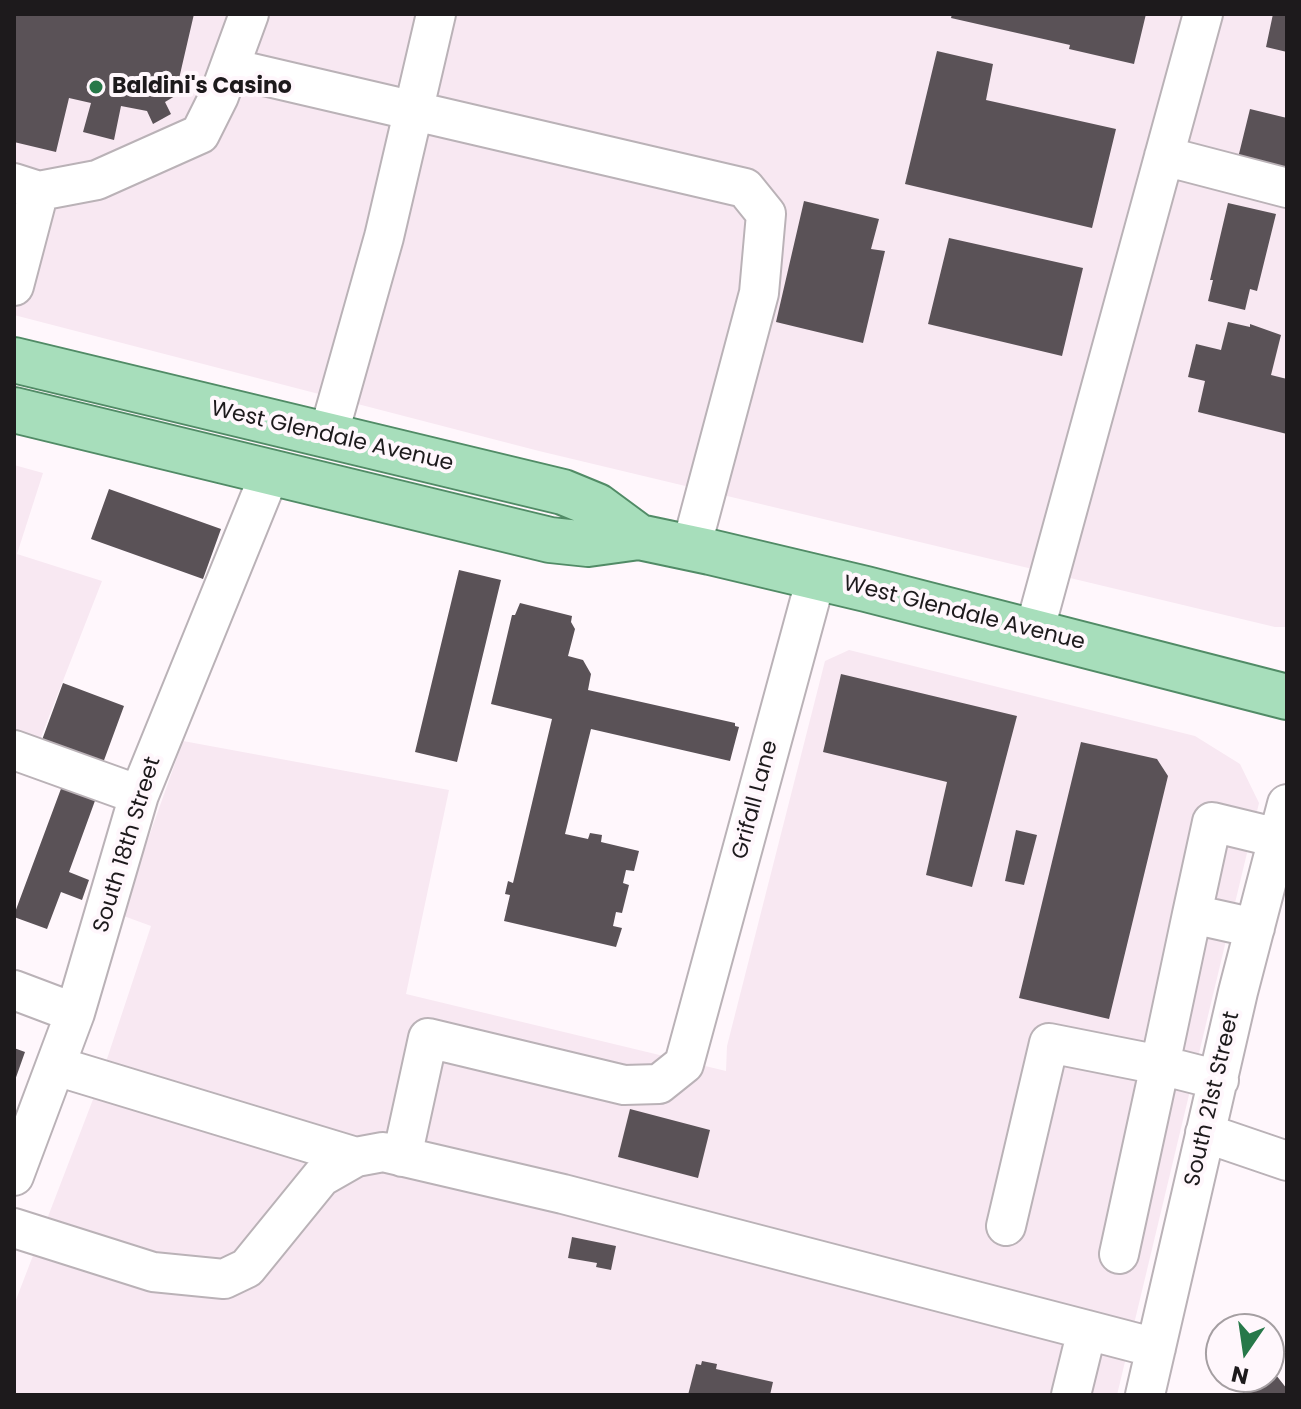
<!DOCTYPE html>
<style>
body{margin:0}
#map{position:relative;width:1301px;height:1409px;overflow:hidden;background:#fff7fc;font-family:Poppins,sans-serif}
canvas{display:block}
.frame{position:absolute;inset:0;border:16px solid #1d1a1c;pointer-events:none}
.north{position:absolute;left:1205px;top:1313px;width:80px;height:80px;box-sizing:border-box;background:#fff7fc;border:2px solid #a59fa2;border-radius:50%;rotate:193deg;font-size:22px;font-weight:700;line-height:32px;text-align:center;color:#1d1a1c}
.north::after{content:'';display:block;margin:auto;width:28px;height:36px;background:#277849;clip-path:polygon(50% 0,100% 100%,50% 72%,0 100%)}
</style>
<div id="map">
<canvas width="1301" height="1409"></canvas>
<div class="frame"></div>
<div class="north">N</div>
</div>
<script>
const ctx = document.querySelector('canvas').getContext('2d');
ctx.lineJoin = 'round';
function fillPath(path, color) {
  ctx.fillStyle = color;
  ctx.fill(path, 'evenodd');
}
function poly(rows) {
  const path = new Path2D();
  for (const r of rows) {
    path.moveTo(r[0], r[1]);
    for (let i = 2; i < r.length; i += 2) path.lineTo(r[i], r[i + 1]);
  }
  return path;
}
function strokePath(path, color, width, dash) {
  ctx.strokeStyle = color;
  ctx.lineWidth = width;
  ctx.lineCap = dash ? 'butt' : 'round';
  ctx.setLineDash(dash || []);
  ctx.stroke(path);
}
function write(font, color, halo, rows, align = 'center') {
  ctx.font = font + ' Poppins,sans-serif';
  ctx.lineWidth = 8;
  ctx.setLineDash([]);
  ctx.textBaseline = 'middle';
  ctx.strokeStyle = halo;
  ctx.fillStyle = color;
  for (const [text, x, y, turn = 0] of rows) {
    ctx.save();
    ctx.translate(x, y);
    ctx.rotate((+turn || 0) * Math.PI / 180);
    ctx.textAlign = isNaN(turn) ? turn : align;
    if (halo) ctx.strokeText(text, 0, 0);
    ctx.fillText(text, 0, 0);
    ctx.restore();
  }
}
const built = poly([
 [14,14,1287,14,1287,627,1275,627,539,451,14,315],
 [14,465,43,473,17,554,102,581,39,742,14,732],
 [849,650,1195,736,1240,764,1259,803,1117,1395,14,1395,14,1305,97,1089,151,926,121,915,183,741,449,790,406,994,726,1071,727,1046,825,661]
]);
const building = poly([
 [14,14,194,14,175,96,165,102,171,114,153,124,147,111,121,106,114,140,83,132,91,103,69,98,56,152,14,142],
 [952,14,1146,14,1134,64,1069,49,1070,45,951,18],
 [1273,14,1287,14,1287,52,1266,47],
 [937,51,993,64,986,100,1116,129,1092,228,905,184],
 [1250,109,1287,118,1287,174,1237,162],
 [804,201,879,219,871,249,885,251,863,343,776,322],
 [1228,203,1276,214,1257,291,1250,289,1245,310,1208,301,1213,280,1210,280],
 [949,238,1083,268,1062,356,928,324],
 [1228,322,1250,327,1250,324,1281,335,1271,375,1287,379,1287,434,1198,412,1205,381,1188,377,1196,344,1221,350],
 [109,489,221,529,203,579,91,539],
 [459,570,501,580,457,762,415,752],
 [520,603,572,616,571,622,575,629,568,656,583,660,591,674,588,690,735,723,735,726,739,727,730,761,591,729,565,834,588,839,590,833,602,835,601,842,639,851,634,871,626,870,623,883,629,885,622,913,616,912,613,926,622,928,616,947,504,921,510,895,505,894,508,881,513,883,552,719,491,704,512,615,515,615],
 [841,674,1017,716,972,887,926,875,947,782,823,752],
 [63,683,124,706,103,763,42,740],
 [1081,742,1157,759,1168,776,1109,1019,1019,998],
 [62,786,96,798,69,872,89,880,82,900,61,892,47,929,14,917,14,915],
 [1016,830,1037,835,1024,885,1005,881],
 [14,1048,25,1052,14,1083],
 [630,1109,710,1130,698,1178,618,1157],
 [572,1237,616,1246,611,1270,596,1267,597,1263,568,1258],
 [702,1361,717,1364,716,1369,773,1382,770,1395,688,1395,696,1364,701,1365],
 [1269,1366,1287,1389,1287,1395,1245,1395,1239,1388,1253,1377,1269,1377]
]);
const minor = poly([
 [230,68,745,188,766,214,759,293,691,548],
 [1164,156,1287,188],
 [14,183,39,191,97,180,200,134,219,96,249,14],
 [14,286,39,191],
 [328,436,384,237,436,14],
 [1034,632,1203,14],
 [14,750,139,795],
 [1192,914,1212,822,1278,838],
 [14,990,75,1013],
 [56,1066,356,1157],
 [1205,1133,1287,1161],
 [402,1157,428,1038,624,1085,659,1084,684,1064,816,578],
 [14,1176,75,1013,139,795,270,473],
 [1006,1226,1049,1043,1160,1065,1192,914,1255,928],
 [14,1228,153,1272,224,1279,247,1268,321,1177,356,1157,383,1152,563,1194,1087,1330],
 [1119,1254,1160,1065,1219,1080],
 [1071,1395,1087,1330,1156,1348],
 [1145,1395,1238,992,1287,804]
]);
const major = poly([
 [14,360,563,492,597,506,639,537],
 [14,410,550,540,588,544,639,537,710,552,866,589,1287,697]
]);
const markers = [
 [96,87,8,"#277849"]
];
const poiNames = [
 ["Baldini's Casino",112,87]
];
const streetNames = [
 ["West Glendale Avenue",332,437,13],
 ["West Glendale Avenue",964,614,14],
 ["Grifall Lane",756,800,-75],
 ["South 18th Street",128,845,-73],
 ["South 21st Street",1213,1099,-77]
];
fillPath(built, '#f8e8f2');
fillPath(building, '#5a5257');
strokePath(minor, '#bab2b7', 42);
strokePath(major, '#518b66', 48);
strokePath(minor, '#fff', 38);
strokePath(major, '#a7debb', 44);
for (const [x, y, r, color] of markers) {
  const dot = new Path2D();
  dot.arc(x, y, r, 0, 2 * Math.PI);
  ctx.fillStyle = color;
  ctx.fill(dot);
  strokePath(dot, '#fff7fc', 3);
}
write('bold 22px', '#1d1a1c', '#fff7fc', poiNames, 'left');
write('22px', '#1d1a1c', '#fff7fc', streetNames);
</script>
